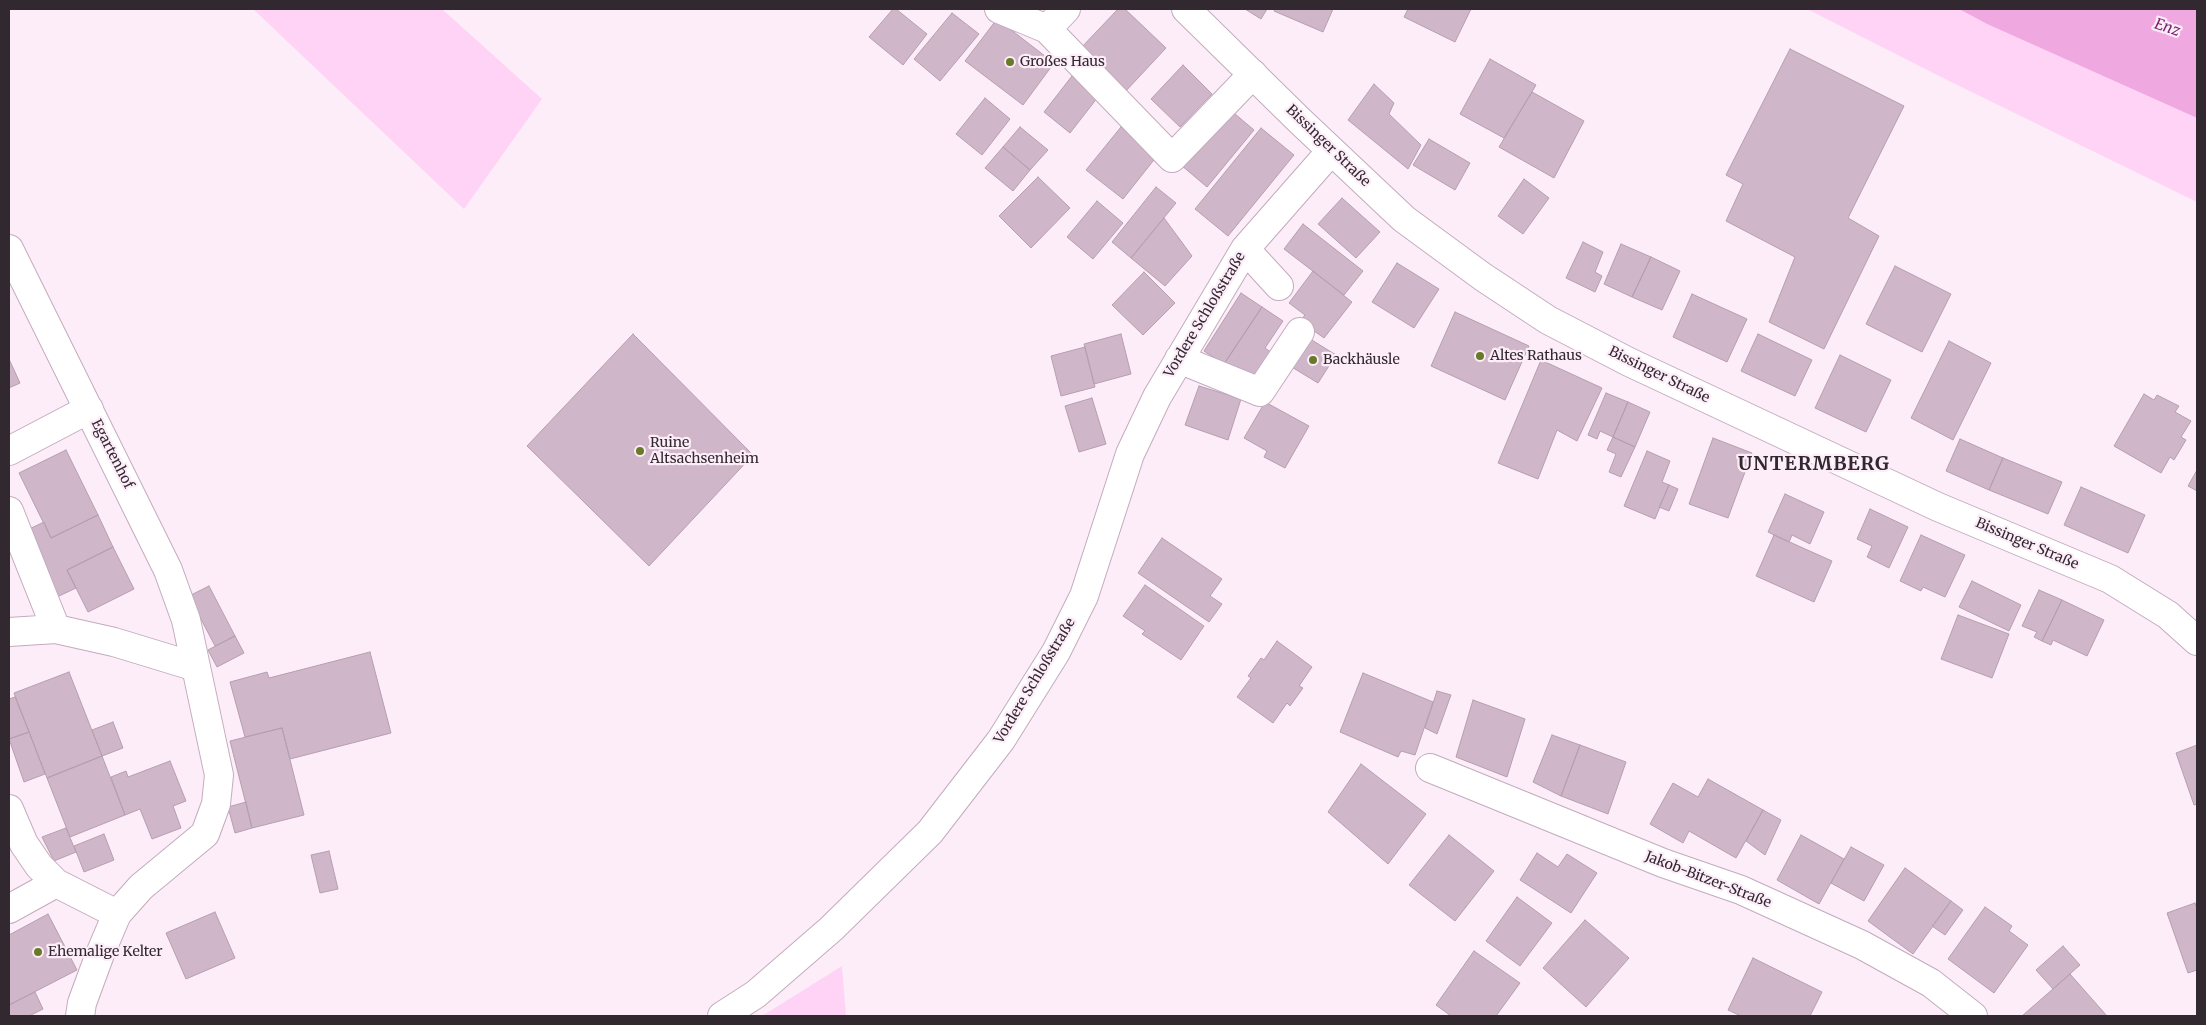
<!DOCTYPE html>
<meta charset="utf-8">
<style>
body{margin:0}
#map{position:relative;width:2206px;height:1025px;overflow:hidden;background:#fdedf9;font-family:Merriweather,serif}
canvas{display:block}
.frame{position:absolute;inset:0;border:10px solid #322930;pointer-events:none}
</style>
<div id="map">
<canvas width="2206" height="1025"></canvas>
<div class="frame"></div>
</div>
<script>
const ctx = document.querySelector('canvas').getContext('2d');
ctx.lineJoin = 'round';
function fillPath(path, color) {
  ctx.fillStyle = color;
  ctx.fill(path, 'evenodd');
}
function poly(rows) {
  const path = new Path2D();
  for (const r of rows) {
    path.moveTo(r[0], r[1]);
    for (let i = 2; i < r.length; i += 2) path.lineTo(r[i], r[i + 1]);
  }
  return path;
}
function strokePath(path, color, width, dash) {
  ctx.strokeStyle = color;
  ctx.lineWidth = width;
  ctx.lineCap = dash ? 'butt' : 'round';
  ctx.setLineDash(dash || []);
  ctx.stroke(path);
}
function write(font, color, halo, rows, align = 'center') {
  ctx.font = font + ' Merriweather,serif';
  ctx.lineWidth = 4.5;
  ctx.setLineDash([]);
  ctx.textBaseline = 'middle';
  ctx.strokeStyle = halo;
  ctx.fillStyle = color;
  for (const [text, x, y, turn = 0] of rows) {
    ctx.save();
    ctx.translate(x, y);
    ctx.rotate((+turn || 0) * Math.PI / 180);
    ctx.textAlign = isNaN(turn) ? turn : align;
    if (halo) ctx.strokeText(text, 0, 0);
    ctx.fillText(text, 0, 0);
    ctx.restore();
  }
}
const green = poly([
 [253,9,442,9,542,99,464,209],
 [1807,9,1959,9,1987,24,2197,118,2197,202,1947,80],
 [842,966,846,1016,762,1016]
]);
const water = poly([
 [1959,9,2197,9,2197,118,1987,24]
]);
const building = poly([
 [893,9,896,9,927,34,903,65,869,37,893,9],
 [1118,9,1125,9,1166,48,1124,93,1079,50,1118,9],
 [1245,9,1267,9,1261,19,1245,9],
 [1275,9,1333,9,1323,32,1274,11,1275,9],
 [1408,9,1471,9,1455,42,1404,17,1408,9],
 [952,13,979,34,940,81,914,59,952,13],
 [997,19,1054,63,1023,105,965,61,997,19],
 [1790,49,1904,106,1848,218,1879,236,1824,349,1769,322,1795,257,1726,221,1743,184,1726,175,1790,49],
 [1490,59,1536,85,1504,138,1460,114,1490,59],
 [1183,65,1212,94,1180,127,1151,99,1183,65],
 [1072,76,1098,97,1070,133,1044,112,1072,76],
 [1374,84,1394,103,1389,114,1421,145,1408,169,1348,120,1374,84],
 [1532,92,1584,121,1554,178,1499,147,1532,92],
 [985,98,1010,119,982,155,956,134,985,98],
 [1228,108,1254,130,1207,187,1181,165,1228,108],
 [1020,127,1048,150,1030,170,1003,147,1020,127],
 [1121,127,1157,156,1123,199,1086,170,1121,127],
 [1261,128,1294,155,1228,236,1195,209,1261,128],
 [1429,139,1470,163,1455,190,1413,165,1429,139],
 [1003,147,1030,170,1013,191,985,168,1003,147],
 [1038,177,1070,208,1031,248,999,216,1038,177],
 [1524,179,1549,198,1523,234,1498,216,1524,179],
 [1156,187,1176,203,1131,258,1112,242,1156,187],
 [1342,198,1380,232,1356,258,1318,224,1342,198],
 [1097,201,1123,223,1093,259,1067,237,1097,201],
 [1164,218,1192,256,1165,286,1131,258,1164,218],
 [1303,224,1363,271,1344,295,1284,249,1303,224],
 [1583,242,1603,252,1595,272,1602,276,1595,292,1566,278,1583,242],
 [1621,244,1651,257,1632,297,1604,284,1621,244],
 [1651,257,1680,271,1662,310,1632,297,1651,257],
 [1397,263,1439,289,1414,328,1372,302,1397,263],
 [1895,266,1951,294,1922,352,1866,324,1895,266],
 [1313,271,1352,302,1324,338,1300,321,1305,315,1289,303,1313,271],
 [1144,272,1175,303,1143,335,1112,305,1144,272],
 [1241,293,1262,307,1224,364,1204,351,1241,293],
 [1692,294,1747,319,1727,362,1673,337,1692,294],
 [1262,307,1283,321,1265,348,1272,353,1252,384,1224,364,1262,307],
 [1455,312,1529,346,1505,400,1431,366,1455,312],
 [633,334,753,455,649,566,527,446,633,334],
 [1121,334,1131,374,1094,384,1084,344,1121,334],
 [1758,334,1812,360,1795,396,1741,371,1758,334],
 [1307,337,1336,355,1318,383,1290,366,1307,337],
 [1949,341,1991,363,1953,440,1911,418,1949,341],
 [1085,347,1095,387,1061,396,1051,356,1085,347],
 [1840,355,1891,380,1866,432,1815,408,1840,355],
 [9,359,20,383,9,388,9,359],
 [1541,360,1602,388,1577,441,1557,430,1538,479,1498,463,1541,360],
 [1199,386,1241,399,1228,440,1185,425,1199,386],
 [1606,393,1628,402,1613,437,1600,431,1597,439,1588,435,1606,393],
 [2144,394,2154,400,2157,395,2179,406,2175,412,2191,421,2181,437,2186,440,2174,460,2170,457,2161,473,2114,446,2144,394],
 [1092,398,1106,444,1079,452,1065,406,1092,398],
 [1265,402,1309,426,1285,468,1264,457,1267,451,1244,438,1265,402],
 [1628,402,1650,412,1635,447,1613,437,1628,402],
 [1613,437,1635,447,1621,477,1609,472,1616,454,1607,450,1613,437],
 [1713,438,1752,453,1728,518,1689,504,1713,438],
 [1960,439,2003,458,1989,490,1946,471,1960,439],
 [66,450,98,515,51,538,19,473,66,450],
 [1647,451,1670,461,1662,482,1669,485,1655,519,1624,506,1647,451],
 [2003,458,2062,482,2048,514,1989,490,2003,458],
 [2197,470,2197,491,2188,486,2197,470],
 [1669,485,1678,489,1669,511,1659,507,1669,485],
 [2081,487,2145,515,2128,553,2064,525,2081,487],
 [1785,494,1824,512,1810,544,1792,535,1789,542,1768,532,1785,494],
 [1870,509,1908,527,1889,568,1867,557,1872,546,1857,539,1870,509],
 [98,515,113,547,67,570,76,588,57,597,25,531,44,522,51,538,98,515],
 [1774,535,1832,561,1814,602,1756,576,1774,535],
 [1921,535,1965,555,1945,597,1923,587,1921,591,1900,581,1921,535],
 [1162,538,1222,579,1210,596,1222,604,1209,622,1138,573,1162,538],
 [113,547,134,589,88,612,67,570,113,547],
 [1972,581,2021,605,2009,631,1959,607,1972,581],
 [1145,585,1204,626,1181,660,1142,634,1145,631,1123,616,1145,585],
 [209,586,235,636,215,646,189,596,209,586],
 [2039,590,2062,600,2042,641,2034,637,2037,632,2022,626,2039,590],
 [2062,600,2104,620,2087,656,2053,640,2051,645,2042,641,2062,600],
 [1958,615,2009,634,1992,678,1941,659,1958,615],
 [235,636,244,653,217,667,208,650,235,636],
 [1277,641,1312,667,1299,686,1303,688,1290,706,1287,703,1273,723,1237,697,1251,678,1248,676,1261,658,1264,660,1277,641],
 [370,652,391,733,290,759,282,728,245,737,230,682,267,672,269,678,370,652],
 [69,672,102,756,47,778,14,693,69,672],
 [1363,673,1433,702,1415,755,1401,751,1398,757,1340,732,1363,673],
 [1437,691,1451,695,1437,734,1425,728,1437,691],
 [15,697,29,732,9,739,9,699,15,697],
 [1473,700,1525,719,1507,777,1456,757,1473,700],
 [113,722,123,748,102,756,92,730,113,722],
 [282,728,304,815,252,828,230,741,282,728],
 [29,732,45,774,24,782,9,739,29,732],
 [1552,735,1580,745,1561,796,1533,782,1552,735],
 [1580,745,1626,762,1608,814,1561,796,1580,745],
 [2197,745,2197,804,2194,805,2176,753,2197,745],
 [102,756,125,815,70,837,47,778,102,756],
 [170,761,186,801,173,806,181,828,152,839,140,809,125,815,111,777,126,771,128,777,170,761],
 [1361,764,1426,814,1388,864,1328,812,1361,764],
 [1708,779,1763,810,1736,858,1689,831,1683,843,1650,824,1673,783,1698,797,1708,779],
 [246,802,252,828,235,833,228,807,246,802],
 [1763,810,1781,820,1765,855,1746,841,1763,810],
 [66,828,76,852,54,861,42,837,66,828],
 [104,834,114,860,84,872,74,846,104,834],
 [1449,835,1494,871,1455,921,1409,885,1449,835],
 [1801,835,1844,859,1819,904,1777,880,1801,835],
 [1851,847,1884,865,1864,901,1831,883,1851,847],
 [329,851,338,889,320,893,311,855,329,851],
 [1537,853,1558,867,1567,854,1597,873,1571,913,1520,880,1537,853],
 [1905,868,1951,901,1913,954,1868,921,1905,868],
 [1517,897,1552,923,1520,966,1486,941,1517,897],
 [1951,901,1963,910,1945,935,1932,926,1951,901],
 [2195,903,2197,909,2197,970,2188,973,2167,913,2195,903],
 [1985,907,2012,926,2009,931,2028,945,1994,993,1948,959,1985,907],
 [215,912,235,958,186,979,166,933,215,912],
 [48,914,77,970,9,1005,9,935,48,914],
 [1585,920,1629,958,1586,1007,1543,968,1585,920],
 [2063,946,2080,965,2053,989,2036,970,2063,946],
 [1474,951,1520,983,1496,1016,1451,1016,1436,1005,1474,951],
 [1753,958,1822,992,1810,1016,1741,1016,1728,1010,1753,958],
 [2070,974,2107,1016,2022,1016,2070,974],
 [35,992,43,1009,29,1016,9,1016,9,1005,35,992]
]);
const minor = poly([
 [999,9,1047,29,1066,9],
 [1047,29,1172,158,1253,74],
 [9,249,168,570,186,620,219,775,216,804,205,834,141,887,117,914,100,954,82,1003,80,1016],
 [1245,249,1279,286],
 [1179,359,1260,392,1300,332],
 [9,451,89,409],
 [9,511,56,629],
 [9,632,56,629,114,642,196,667],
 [1430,768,1663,863,1741,890,1862,945,1931,983,1973,1016],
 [9,809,24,844,39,866,56,883,117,914],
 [9,909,56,883],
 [722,1016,756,994,831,929,930,832,1001,740,1056,652,1084,596,1130,454,1157,397,1245,249,1331,151]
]);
const major = poly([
 [1186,9,1299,120,1404,219,1483,277,1548,320,1629,362,1938,507,2110,579,2168,615,2197,641]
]);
const markers = [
 [1010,62,5,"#687928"],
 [1480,356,5,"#687928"],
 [1313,360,5,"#687928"],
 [640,451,5,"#687928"],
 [38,952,5,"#687928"]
];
const poiNames = [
 ["Großes Haus",1020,62],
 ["Altes Rathaus",1490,356],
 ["Backhäusle",1323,360],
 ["Ruine",650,443],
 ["Altsachsenheim",650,459],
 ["Ehemalige Kelter",48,952]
];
const streetNames = [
 ["Bissinger Straße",1328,146,44],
 ["Vordere Schloßstraße",1205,315,-59],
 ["Bissinger Straße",1659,375,26],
 ["Egartenhof",112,454,63],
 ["Bissinger Straße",2027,544,23],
 ["Vordere Schloßstraße",1035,681,-59],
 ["Jakob-Bitzer-Straße",1708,880,21]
];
const waterNames = [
 ["Enz",2167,28,18]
];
const districtNames = [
 ["UNTERMBERG",1814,465]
];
fillPath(green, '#ffd3f5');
fillPath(water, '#f0a8e1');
fillPath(building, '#cfb6c9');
strokePath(building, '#b69eb1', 1);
strokePath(minor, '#c3abbe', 30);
strokePath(major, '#c3abbe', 30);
strokePath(minor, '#fff', 28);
strokePath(major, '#fff', 28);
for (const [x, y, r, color] of markers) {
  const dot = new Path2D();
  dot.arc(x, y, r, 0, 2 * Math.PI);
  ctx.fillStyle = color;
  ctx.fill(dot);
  strokePath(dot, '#fdedf9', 2);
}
write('14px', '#322930', '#fdedf9', poiNames, 'left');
write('14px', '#322930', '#fdedf9', streetNames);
write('italic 15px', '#75236a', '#fdedf9', waterNames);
ctx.letterSpacing = '1px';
write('bold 19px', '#322930', '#fdedf9', districtNames);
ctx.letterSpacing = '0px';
</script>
